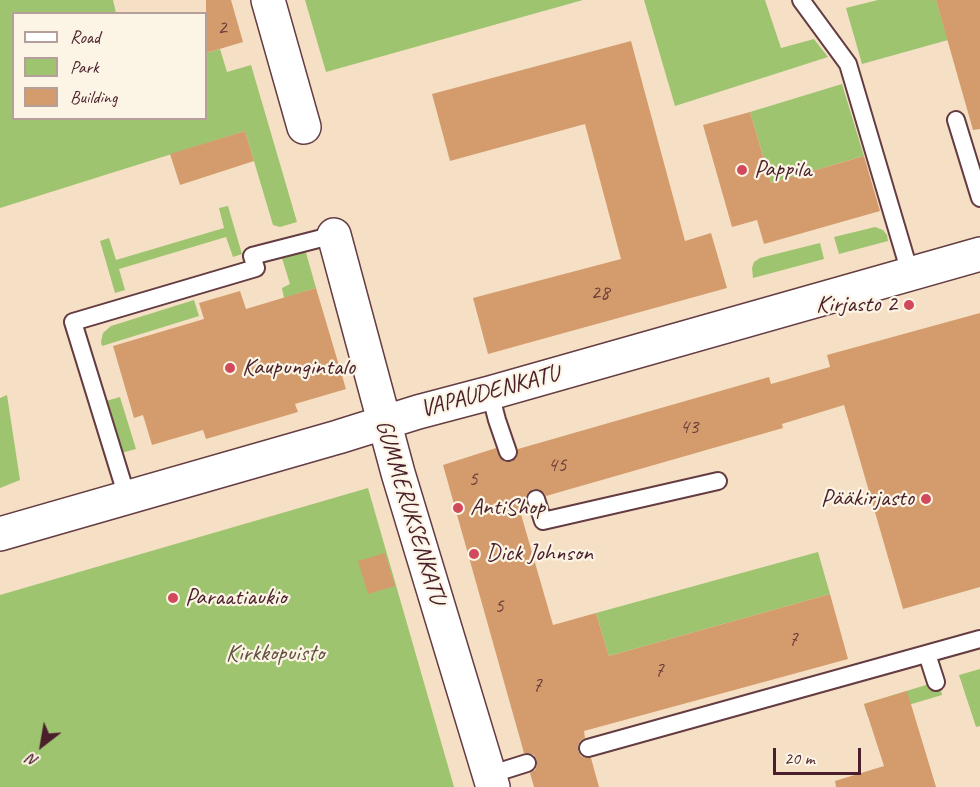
<!DOCTYPE html>
<meta charset="utf-8">
<style>
body{margin:0}
#map{position:relative;width:980px;height:787px;overflow:hidden;background:#f5e0c5;font-family:Caveat,sans-serif}
canvas{display:block}
.legend{position:absolute;left:12px;top:12px;width:195px;height:108px;box-sizing:border-box;background:#fcf5e5;border:2px solid #b59f9b;margin:0;padding:8px 10px;list-style:none;font-size:18px;color:#4a1f2b}
.legend li{display:flex;align-items:center;gap:12px;height:30px}
.legend b{width:30px;border:2px solid #b59f9b}
.north{position:absolute;left:12px;top:715px;width:60px;height:60px;-webkit-text-stroke:4px #fcf5e5;paint-order:stroke;rotate:211deg;font-size:16px;font-weight:700;line-height:24px;text-align:center;color:#4a1f2b}
.north::after{content:'';display:block;margin:auto;width:21px;height:27px;background:#4a1f2b;clip-path:polygon(50% 0,100% 100%,50% 72%,0 100%)}
.scale{position:absolute;left:773px;top:748px;width:88px;height:27px;box-sizing:border-box;border:3px solid #4a1f2b;border-top:0;padding-left:8px;font-size:18px;line-height:21px;white-space:nowrap;color:#4a1f2b;-webkit-text-stroke:4px #fcf5e5;paint-order:stroke}
</style>
<div id="map">
<canvas width="980" height="787"></canvas>
<ul class="legend">
<li><b style="height:8px;background:#fff"></b>Road</li>
<li><b style="height:16px;background:#9ec46f"></b>Park</li>
<li><b style="height:16px;background:#d49c6d"></b>Building</li>
</ul>
<div class="north">N</div>
<div class="scale">20 m</div>
</div>
<script>
const ctx = document.querySelector('canvas').getContext('2d');
ctx.lineJoin = 'round';
function fillPath(path, color) {
  ctx.fillStyle = color;
  ctx.fill(path, 'evenodd');
}
function poly(rows) {
  const path = new Path2D();
  for (const r of rows) {
    path.moveTo(r[0], r[1]);
    for (let i = 2; i < r.length; i += 2) path.lineTo(r[i], r[i + 1]);
  }
  return path;
}
function strokePath(path, color, width, dash) {
  ctx.strokeStyle = color;
  ctx.lineWidth = width;
  ctx.lineCap = dash ? 'butt' : 'round';
  ctx.setLineDash(dash || []);
  ctx.stroke(path);
}
function write(font, color, halo, rows, align = 'center') {
  ctx.font = font + ' Caveat,sans-serif';
  ctx.lineWidth = 4.5;
  ctx.setLineDash([]);
  ctx.textBaseline = 'middle';
  ctx.strokeStyle = halo;
  ctx.fillStyle = color;
  for (const [text, x, y, turn = 0] of rows) {
    ctx.save();
    ctx.translate(x, y);
    ctx.rotate((+turn || 0) * Math.PI / 180);
    ctx.textAlign = isNaN(turn) ? turn : align;
    if (halo) ctx.strokeText(text, 0, 0);
    ctx.fillText(text, 0, 0);
    ctx.restore();
  }
}
const green = poly([
 [0,0,113,0,116,13,14,14,14,118,206,118,206,53,220,49,227,72,251,65,297,222,280,227,273,225,245,131,0,208],
 [305,0,583,0,326,72],
 [644,0,765,0,781,48,814,39,828,57,675,106],
 [878,0,936,0,948,40,862,64,846,8],
 [842,84,864,156,771,183,750,112],
 [228,206,242,254,233,257,226,237,119,269,125,290,115,293,100,241,109,238,116,260,224,228,219,208],
 [875,227,883,230,887,235,888,241,839,254,834,237],
 [303,242,316,288,284,298,282,288,290,284,281,255],
 [820,243,824,259,753,278,752,268,754,262,760,258],
 [194,300,199,316,102,346,101,342,103,333,111,326],
 [7,395,20,480,0,488,0,398],
 [120,397,136,449,121,453,106,401],
 [368,488,454,787,0,787,0,595],
 [818,552,830,594,609,656,596,613],
 [980,669,980,726,976,727,959,675],
 [939,681,942,695,868,717,864,704]
]);
const building = poly([
 [206,0,231,0,243,42,206,53],
 [936,0,980,0,980,129,973,130],
 [631,41,685,241,711,233,727,288,488,354,473,298,621,259,585,124,450,161,432,94],
 [750,112,771,183,864,156,880,211,764,244,757,220,732,227,703,125],
 [245,131,254,161,180,185,170,154],
 [316,288,346,389,295,404,298,412,206,439,203,430,152,445,143,415,134,418,113,346,204,319,199,303,240,291,246,309],
 [980,313,980,587,903,609,844,405,782,424,783,428,546,496,543,492,539,489,533,489,529,492,526,496,526,501,518,504,553,625,596,613,609,656,830,594,848,659,584,731,585,738,581,740,578,745,578,751,581,756,585,758,591,758,599,787,534,787,530,773,535,770,537,765,537,760,534,755,529,753,524,753,443,465,496,448,501,459,505,462,511,462,516,458,518,453,518,449,769,377,771,384,830,367,827,355],
 [385,553,395,586,368,594,358,561],
 [907,691,936,787,836,787,835,781,884,766,864,704]
]);
const lane = poly([
 [801,0,848,64,910,273],
 [956,120,980,198],
 [490,393,497,420,508,452],
 [127,497,73,322,256,268,252,256,334,235],
 [536,499,543,521,718,481],
 [927,654,936,682],
 [588,748,980,639],
 [489,775,527,763]
]);
const street = poly([
 [268,0,304,127],
 [334,235,398,473,493,787],
 [0,534,338,437,418,412,490,393,980,254]
]);
const markers = [
 [742,170,6,"#d1495b"],
 [909,305,6,"#d1495b"],
 [230,368,6,"#d1495b"],
 [926,499,6,"#d1495b"],
 [458,508,6,"#d1495b"],
 [474,554,6,"#d1495b"],
 [173,598,6,"#d1495b"]
];
const numberNames = [
 ["2",222,28],
 ["28",600,293],
 ["43",689,427],
 ["45",557,465],
 ["5",473,479],
 ["5",499,606],
 ["7",793,639],
 ["7",659,670],
 ["7",537,685]
];
const poiNames = [
 ["Pappila",754,170],
 ["Kirjasto 2",897,305,"right"],
 ["Kaupungintalo",242,368],
 ["Pääkirjasto",914,499,"right"],
 ["AntiShop",470,508],
 ["Dick Johnson",486,554],
 ["Paraatiaukio",185,598]
];
const streetNames = [
 ["VAPAUDENKATU",490,392,-15],
 ["GUMMERUKSENKATU",410,512,73]
];
const parkNames = [
 ["Kirkkopuisto",275,654]
];
fillPath(green, '#9ec46f');
fillPath(building, '#d49c6d');
strokePath(lane, '#643c42', 20);
strokePath(street, '#643c42', 36);
strokePath(lane, '#fff', 16);
strokePath(street, '#fff', 33);
for (const [x, y, r, color] of markers) {
  const dot = new Path2D();
  dot.arc(x, y, r, 0, 2 * Math.PI);
  ctx.fillStyle = color;
  ctx.fill(dot);
  strokePath(dot, '#fcf5e5', 2);
}
write('21px', '#6c3e3c', null, numberNames);
write('24px', '#4a1f2b', '#fcf5e5', poiNames, 'left');
write('24px', '#4a1f2b', '#fcf5e5', streetNames);
write('24px', '#63513f', '#fcf5e5', parkNames);
</script>
